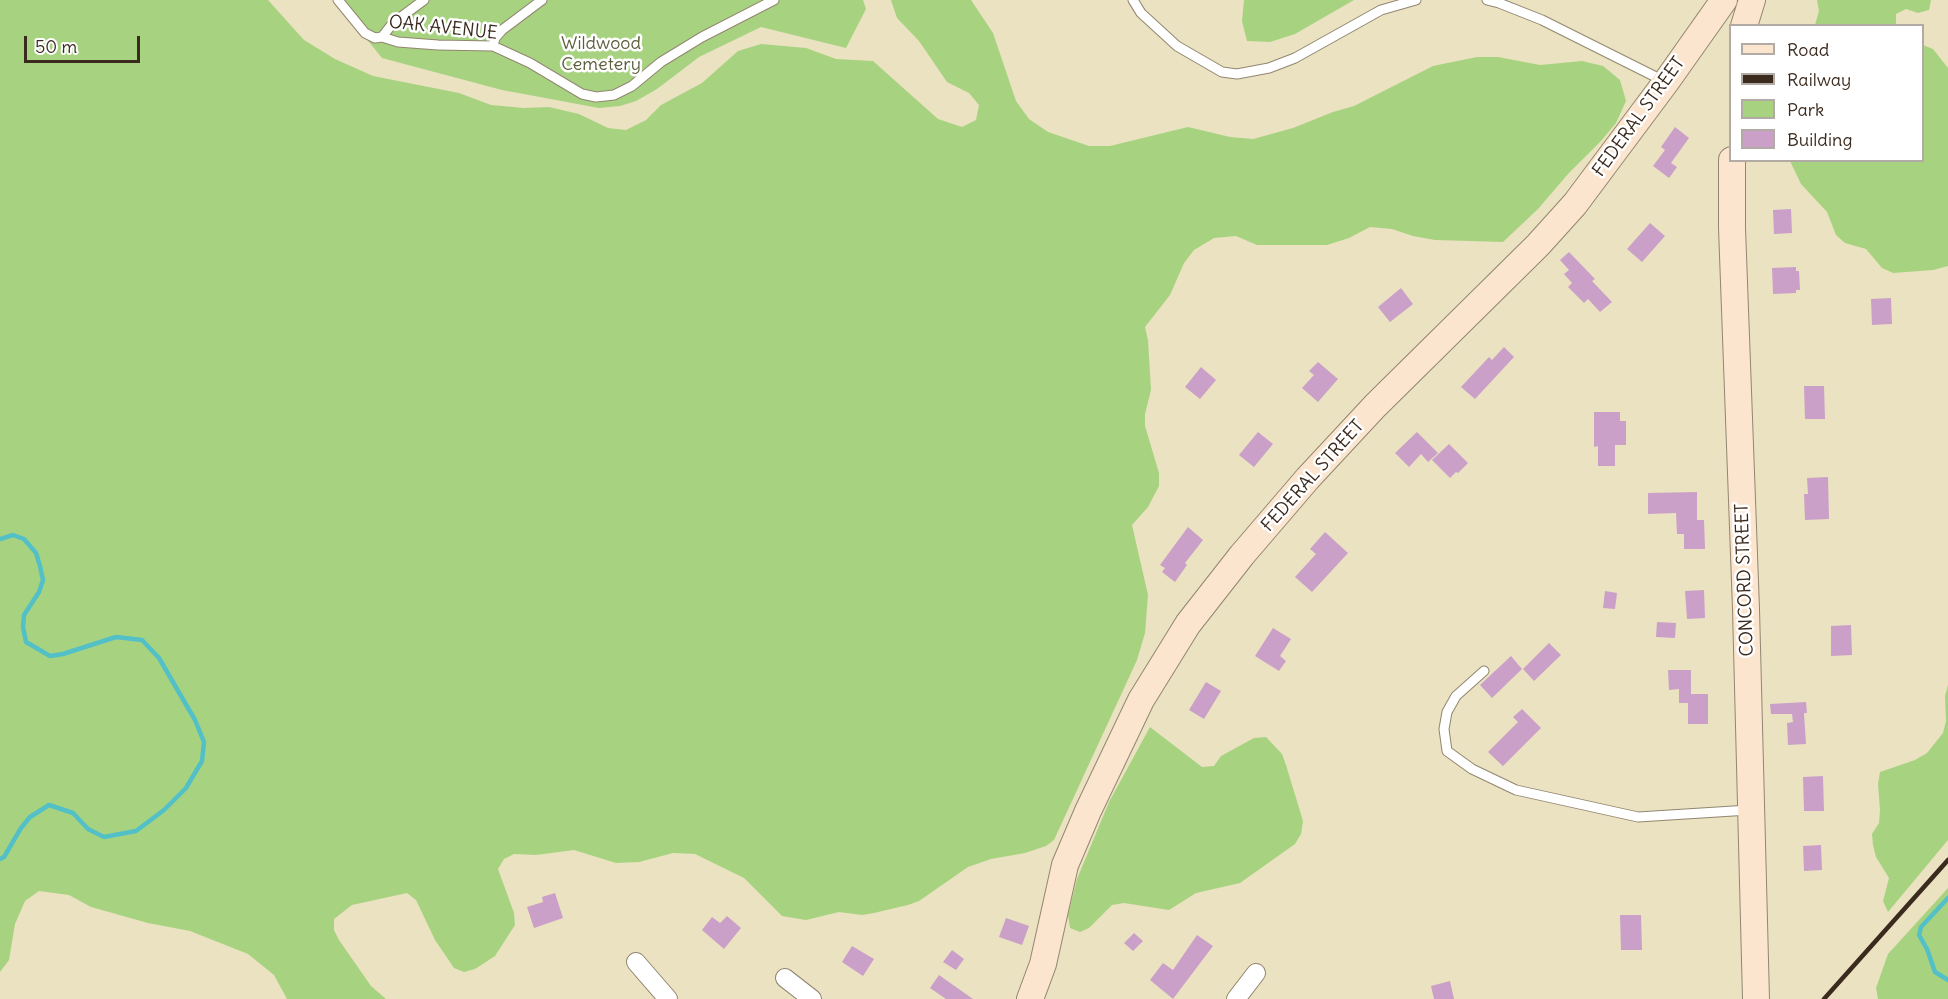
<!DOCTYPE html>
<style>
body{margin:0}
#map{position:relative;width:1948px;height:999px;overflow:hidden;background:#eae2c1;font-family:Delius,sans-serif}
canvas{display:block}
.legend{position:absolute;left:1729px;top:24px;width:195px;height:138px;box-sizing:border-box;background:#fff;border:2px solid #b1aaa5;margin:0;padding:8px 10px;list-style:none;font-size:18px;color:#3b2a1e}
.legend li{display:flex;align-items:center;gap:12px;height:30px}
.legend b{width:30px;border:2px solid #b1aaa5}
.scale{position:absolute;left:24px;top:36px;width:116px;height:27px;box-sizing:border-box;border:3px solid #3b2a1e;border-top:0;padding-left:8px;font-size:18px;line-height:21px;white-space:nowrap;color:#3b2a1e;-webkit-text-stroke:4px #fff;paint-order:stroke}
</style>
<div id="map">
<canvas width="1948" height="999"></canvas>
<ul class="legend">
<li><b style="height:8px;background:#fbe5cf"></b>Road</li>
<li><b style="height:8px;background:#3b2a1e"></b>Railway</li>
<li><b style="height:16px;background:#a7d380"></b>Park</li>
<li><b style="height:16px;background:#caa0c8"></b>Building</li>
</ul>
<div class="scale">50 m</div>
</div>
<script>
const ctx = document.querySelector('canvas').getContext('2d');
ctx.lineJoin = 'round';
function fillPath(path, color) {
  ctx.fillStyle = color;
  ctx.fill(path, 'evenodd');
}
function poly(rows) {
  const path = new Path2D();
  for (const r of rows) {
    path.moveTo(r[0], r[1]);
    for (let i = 2; i < r.length; i += 2) path.lineTo(r[i], r[i + 1]);
  }
  return path;
}
function strokePath(path, color, width, dash) {
  ctx.strokeStyle = color;
  ctx.lineWidth = width;
  ctx.lineCap = dash ? 'butt' : 'round';
  ctx.setLineDash(dash || []);
  ctx.stroke(path);
}
function write(font, color, halo, rows, align = 'center') {
  ctx.font = font + ' Delius,sans-serif';
  ctx.lineWidth = 5;
  ctx.setLineDash([]);
  ctx.textBaseline = 'middle';
  ctx.strokeStyle = halo;
  ctx.fillStyle = color;
  for (const [text, x, y, turn = 0] of rows) {
    ctx.save();
    ctx.translate(x, y);
    ctx.rotate((+turn || 0) * Math.PI / 180);
    ctx.textAlign = isNaN(turn) ? turn : align;
    if (halo) ctx.strokeText(text, 0, 0);
    ctx.fillText(text, 0, 0);
    ctx.restore();
  }
}
const green = poly([
 [0,0,268,0,304,40,335,59,373,76,459,93,491,105,524,108,549,107,579,114,608,128,626,130,646,120,661,105,702,83,738,51,761,44,806,48,836,59,873,61,938,119,962,127,976,120,979,105,969,93,947,82,919,41,897,18,891,0,971,0,993,33,1016,101,1029,119,1048,132,1089,146,1110,146,1188,127,1230,137,1253,139,1293,128,1333,112,1354,106,1433,66,1477,57,1498,57,1540,65,1582,61,1603,66,1620,80,1626,101,1616,123,1601,141,1568,174,1538,209,1503,242,1435,240,1413,236,1392,229,1370,227,1349,238,1327,245,1257,245,1236,236,1214,238,1194,250,1184,263,1170,295,1145,327,1148,340,1151,390,1145,414,1145,426,1159,473,1159,486,1148,507,1132,525,1148,595,1145,633,1137,660,1054,840,1046,846,1025,853,991,859,968,867,919,901,908,905,874,913,862,915,839,912,806,920,782,916,744,878,695,854,673,853,639,862,616,863,574,850,536,855,514,854,504,859,498,869,514,913,515,925,495,956,475,969,464,972,454,968,435,940,416,900,407,893,352,905,334,919,334,930,339,940,371,986,386,999,287,999,274,975,248,954,190,931,148,923,91,907,69,895,39,891,25,901,15,924,9,960,0,972],
 [335,0,863,0,866,9,846,48,761,27,699,57,657,89,636,101,620,106,599,108,502,90,382,58],
 [1244,0,1354,0,1295,34,1270,42,1247,41,1242,21],
 [1817,0,1931,0,1929,10,1918,13,1906,9,1896,14,1896,25,1815,25,1819,11],
 [1923,45,1933,49,1948,68,1948,266,1933,270,1893,273,1882,268,1866,249,1845,243,1836,235,1827,212,1801,184,1790,161,1922,160],
 [1948,685,1948,840,1888,912,1883,901,1889,878,1876,857,1873,845,1872,834,1879,823,1880,810,1878,784,1880,772,1915,760,1927,753,1943,733,1946,721,1945,696],
 [1150,727,1202,767,1214,766,1221,756,1254,738,1266,737,1282,754,1286,765,1303,821,1301,834,1295,844,1240,883,1196,893,1169,910,1124,903,1112,905,1089,928,1080,932,1070,928,1068,915,1077,879,1109,802],
 [1948,888,1948,999,1878,999,1876,988,1888,954]
]);
const stream = poly([
 [0,539,13,535,24,539,36,553,40,566,43,580,39,592,24,615,23,627,26,642,50,656,63,654,116,637,142,640,159,658,195,720,204,742,202,761,186,788,164,810,136,831,104,837,88,829,73,813,49,805,30,817,21,828,4,857,0,859],
 [1948,898,1921,927,1919,935,1927,949,1935,972,1948,980]
]);
const building = poly([
 [1675,127,1689,138,1671,163,1677,167,1669,178,1653,166,1665,150,1661,147],
 [1791,209,1792,233,1774,234,1773,210],
 [1650,223,1665,236,1642,262,1627,249],
 [1569,252,1595,279,1592,281,1612,302,1600,312,1588,299,1584,303,1568,287,1572,283,1564,274,1569,270,1560,260],
 [1796,267,1796,271,1799,271,1800,290,1796,290,1796,293,1773,294,1772,268],
 [1401,288,1413,304,1390,322,1378,307],
 [1891,298,1892,324,1872,325,1871,299],
 [1504,347,1514,357,1475,399,1461,387,1489,357,1492,360],
 [1318,362,1338,379,1318,402,1302,388,1314,375,1309,371],
 [1201,367,1216,380,1200,399,1185,387],
 [1804,386,1824,386,1825,419,1805,419],
 [1594,412,1620,412,1620,421,1626,421,1626,445,1615,445,1615,466,1598,466,1598,446,1594,447],
 [1258,432,1273,444,1254,467,1239,455],
 [1417,432,1438,453,1428,462,1421,454,1409,467,1395,453],
 [1449,444,1468,463,1458,473,1456,472,1450,478,1432,460],
 [1828,477,1829,519,1805,520,1804,494,1808,494,1807,478],
 [1697,492,1697,520,1704,520,1705,549,1684,549,1684,534,1677,534,1676,513,1648,514,1648,493],
 [1188,527,1203,540,1185,563,1187,565,1175,582,1162,572,1165,568,1160,565],
 [1325,532,1348,553,1312,592,1295,577,1316,554,1310,549],
 [1704,590,1705,618,1687,619,1685,591],
 [1605,591,1617,593,1615,609,1603,608],
 [1657,622,1676,623,1675,638,1656,637],
 [1851,625,1852,655,1831,656,1831,626],
 [1273,628,1291,639,1280,656,1286,661,1279,671,1255,656],
 [1549,643,1561,655,1534,681,1523,669],
 [1511,656,1522,669,1492,698,1480,685],
 [1668,670,1691,670,1691,694,1708,694,1708,724,1688,724,1688,703,1679,703,1679,689,1669,690],
 [1206,682,1221,691,1204,719,1189,710],
 [1806,702,1807,713,1804,713,1806,744,1788,745,1787,723,1793,722,1792,714,1771,714,1770,704],
 [1522,709,1541,728,1503,766,1488,752,1518,722,1513,717],
 [1823,776,1824,811,1804,811,1803,777],
 [1821,845,1822,870,1804,871,1803,846],
 [555,893,563,918,534,928,527,907,543,902,542,897],
 [1620,915,1641,915,1642,950,1621,950],
 [727,916,741,928,724,949,702,930,712,917,720,923],
 [1006,918,1029,926,1022,945,999,937],
 [1134,933,1143,941,1133,951,1124,943],
 [1197,935,1213,946,1173,999,1150,980,1163,963,1173,970],
 [852,946,874,959,863,976,842,962],
 [952,950,964,959,956,970,943,962],
 [939,975,973,999,946,999,930,988],
 [1450,981,1454,999,1434,999,1431,986]
]);
const lane = poly([
 [338,0,365,33,375,38,382,37,398,42,438,45,493,46,530,63,582,94,596,97,614,95,632,86,661,62,702,37,774,0],
 [1133,0,1141,13,1177,46,1222,72,1237,74,1269,68,1295,58,1381,10,1416,0],
 [1487,0,1499,3,1542,20,1664,81],
 [382,37,393,23,424,0],
 [493,46,495,38,502,30,542,0],
 [1484,671,1456,696,1447,712,1444,729,1447,751,1472,769,1516,790,1638,817,1749,810]
]);
const street = poly([
 [636,962,668,999],
 [785,978,812,999],
 [1236,999,1256,973]
]);
const secondary = poly([
 [1744,26,1752,0],
 [1732,160,1732,228,1746,609,1756,999],
 [1030,999,1043,964,1065,865,1088,811,1141,700,1188,624,1242,555,1308,478,1375,406,1538,245,1575,204,1666,82,1724,0]
]);
const rail = poly([
 [1824,999,1948,860]
]);
const streetNames = [
 ["OAK AVENUE",443,28,6],
 ["FEDERAL STREET",1639,117,-54],
 ["FEDERAL STREET",1313,476,-48],
 ["CONCORD STREET",1745,580,-92]
];
const parkNames = [
 ["Wildwood",601,44],
 ["Cemetery",601,65]
];
fillPath(green, '#a7d380');
strokePath(stream, '#52c0c6', 4.5);
fillPath(building, '#caa0c8');
strokePath(lane, '#928670', 11);
strokePath(street, '#928670', 20);
strokePath(secondary, '#928670', 28);
strokePath(lane, '#fff', 9);
strokePath(street, '#fff', 18);
strokePath(secondary, '#fbe5cf', 26);
strokePath(rail, '#3b2a1e', 4.5);
write('18px', '#3b2a1e', '#fff', streetNames);
write('18px', '#5b5d3b', '#fff', parkNames);
</script>
